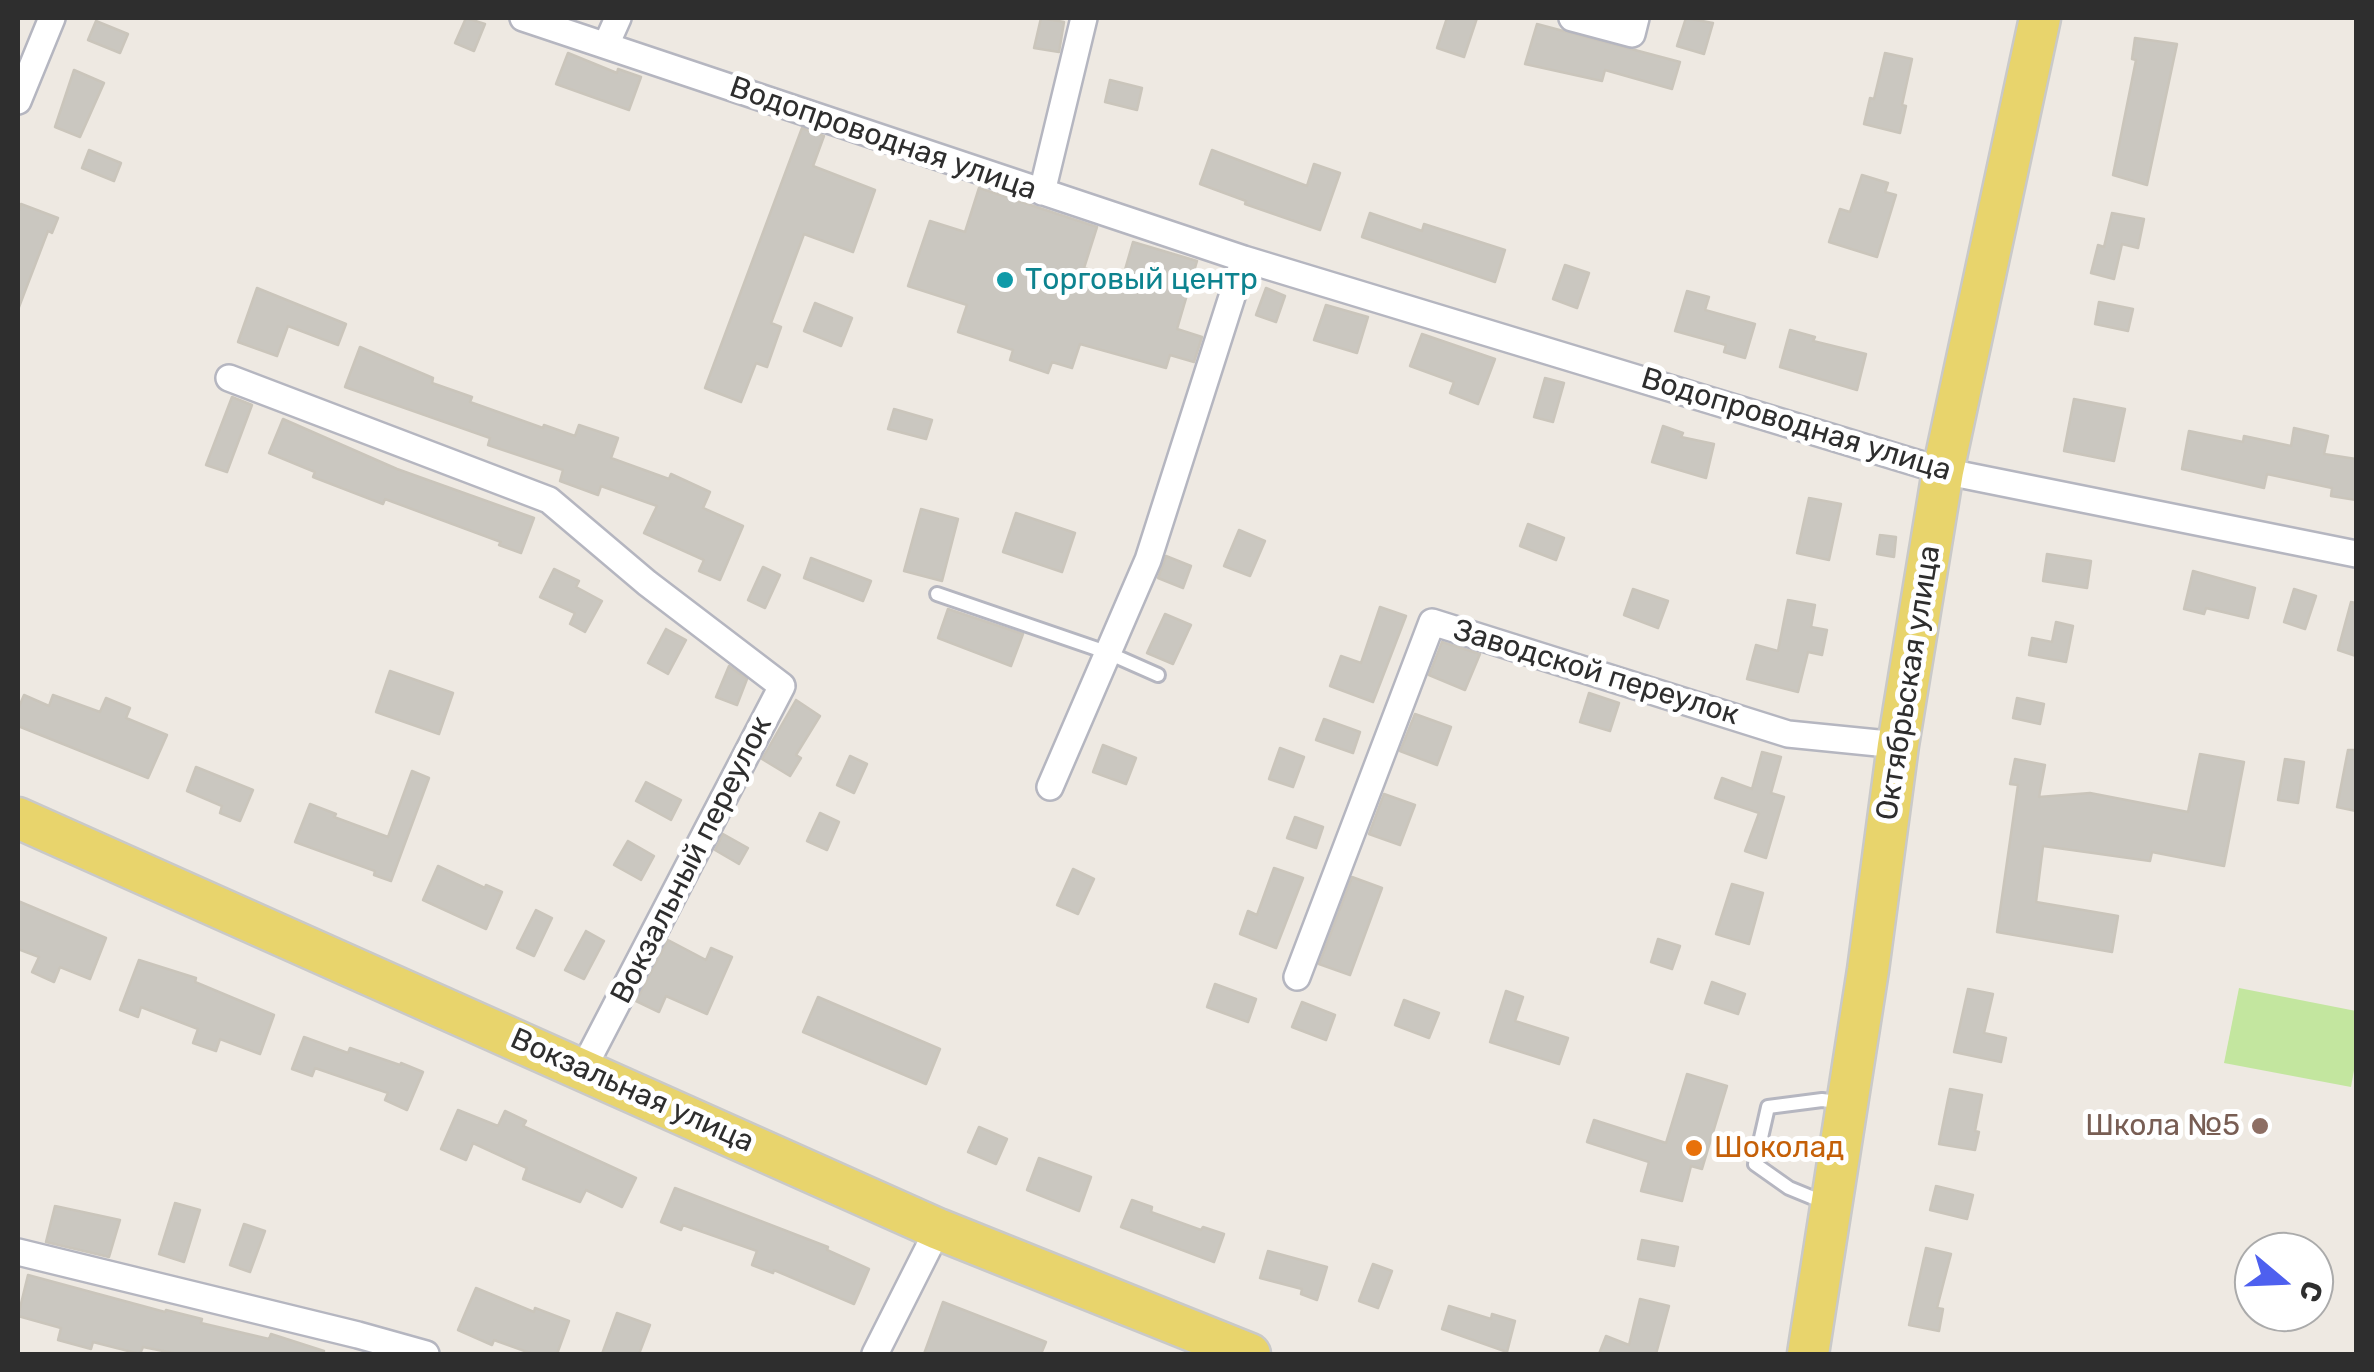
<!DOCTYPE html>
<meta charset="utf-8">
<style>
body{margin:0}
#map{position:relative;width:2374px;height:1372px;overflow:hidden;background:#eee9e2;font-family:Rubik,sans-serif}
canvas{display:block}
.frame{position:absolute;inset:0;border:20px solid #2e2e2e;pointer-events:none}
.north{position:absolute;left:2234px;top:1232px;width:100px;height:100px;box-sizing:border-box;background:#fff;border:2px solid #ababab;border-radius:50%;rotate:109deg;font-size:28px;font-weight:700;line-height:40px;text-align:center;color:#2e2e2e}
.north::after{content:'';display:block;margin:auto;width:35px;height:45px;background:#4e60ef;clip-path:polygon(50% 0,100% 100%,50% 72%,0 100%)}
</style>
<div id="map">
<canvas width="2374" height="1372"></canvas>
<div class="frame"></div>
<div class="north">С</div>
</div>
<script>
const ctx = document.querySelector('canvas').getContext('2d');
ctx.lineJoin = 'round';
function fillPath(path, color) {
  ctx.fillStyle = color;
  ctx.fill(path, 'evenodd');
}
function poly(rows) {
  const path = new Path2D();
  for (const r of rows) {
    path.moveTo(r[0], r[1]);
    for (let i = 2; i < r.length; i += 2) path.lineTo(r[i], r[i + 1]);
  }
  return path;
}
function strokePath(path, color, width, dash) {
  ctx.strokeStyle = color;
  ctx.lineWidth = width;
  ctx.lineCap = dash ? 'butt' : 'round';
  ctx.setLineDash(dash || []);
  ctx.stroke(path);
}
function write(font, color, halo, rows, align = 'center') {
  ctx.font = font + ' Rubik,sans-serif';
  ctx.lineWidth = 10;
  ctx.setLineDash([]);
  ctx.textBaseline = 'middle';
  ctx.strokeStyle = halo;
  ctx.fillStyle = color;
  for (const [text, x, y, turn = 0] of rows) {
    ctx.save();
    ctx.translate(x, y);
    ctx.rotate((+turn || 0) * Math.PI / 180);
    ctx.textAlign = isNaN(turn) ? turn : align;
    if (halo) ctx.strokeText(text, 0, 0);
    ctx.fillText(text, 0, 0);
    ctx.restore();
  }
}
const pitch = poly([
 [2239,988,2356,1011,2356,1059,2351,1087,2224,1063]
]);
const building = poly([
 [466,18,485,24,474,51,455,43,466,18],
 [1041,18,1064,22,1059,52,1034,48,1041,18],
 [1447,18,1477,18,1464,57,1437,48,1447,18],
 [1686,18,1713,23,1704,54,1677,46,1686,18],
 [96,21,128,34,120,53,88,40,96,21],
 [1537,24,1680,62,1672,89,1605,70,1602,81,1525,64,1537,24],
 [2135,38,2177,44,2147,185,2113,175,2136,60,2132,59,2135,38],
 [568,53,617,73,618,69,641,77,629,110,556,84,568,53],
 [1885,53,1912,59,1902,105,1906,106,1900,133,1864,124,1870,98,1874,99,1885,53],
 [74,70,104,83,80,137,55,127,74,70],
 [1110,80,1142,88,1137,110,1105,102,1110,80],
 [802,128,824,136,813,166,875,190,853,252,804,234,771,323,781,327,767,367,756,363,741,402,705,388,802,128],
 [89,150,121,163,114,181,82,168,89,150],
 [1212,150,1307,186,1314,164,1340,173,1320,230,1245,204,1246,201,1200,184,1212,150],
 [1862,175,1888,183,1885,192,1896,195,1877,257,1829,242,1840,209,1850,212,1862,175],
 [979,188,1097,227,1084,268,1122,280,1133,242,1197,261,1177,329,1202,337,1194,362,1170,355,1166,368,1080,344,1072,368,1052,362,1048,373,1010,360,1013,350,958,332,967,305,908,286,930,221,965,232,979,188],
 [21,204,58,218,52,233,48,231,19,307,18,214,21,204],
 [1370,213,1422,231,1424,224,1505,250,1495,282,1362,237,1370,213],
 [2112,213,2144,219,2138,248,2122,244,2114,279,2091,273,2098,245,2104,247,2112,213],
 [1565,265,1589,273,1577,308,1553,299,1565,265],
 [257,288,346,324,338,345,288,326,277,356,238,342,257,288],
 [1266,288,1285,296,1276,322,1256,315,1266,288],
 [1687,291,1709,297,1705,310,1755,324,1745,358,1724,352,1726,345,1675,331,1687,291],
 [2099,302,2133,309,2128,331,2095,324,2099,302],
 [815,303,852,318,841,346,804,331,815,303],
 [1326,305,1368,317,1357,353,1314,340,1326,305],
 [1790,330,1815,337,1813,341,1866,354,1857,390,1780,367,1790,330],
 [1422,334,1495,359,1478,404,1450,393,1454,382,1410,366,1422,334],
 [360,347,433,378,432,383,472,397,470,402,543,428,544,425,575,436,579,425,618,438,611,458,669,479,671,474,710,492,703,508,743,526,720,580,699,571,704,560,644,533,657,506,601,486,598,495,560,481,563,470,488,445,490,438,345,387,360,347],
 [1545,378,1564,383,1553,422,1534,417,1545,378],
 [232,397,252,405,227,472,206,465,232,397],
 [2074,399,2125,409,2114,461,2064,451,2074,399],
 [894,409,932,420,926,439,888,429,894,409],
 [283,419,397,469,534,518,521,553,499,545,501,542,385,499,383,504,313,477,315,472,269,453,283,419],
 [1663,426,1683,433,1681,437,1714,444,1706,478,1652,462,1663,426],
 [2294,428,2328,436,2324,454,2356,459,2356,500,2331,496,2332,488,2267,474,2264,488,2182,469,2189,431,2243,442,2244,436,2291,446,2294,428],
 [1809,498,1841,504,1829,560,1797,553,1809,498],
 [921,509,958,519,942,581,904,571,921,509],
 [1016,513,1075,533,1062,572,1003,552,1016,513],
 [1528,524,1564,538,1556,560,1520,546,1528,524],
 [1239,530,1265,541,1250,576,1224,566,1239,530],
 [1880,535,1896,537,1894,557,1877,554,1880,535],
 [2047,554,2091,561,2087,588,2043,581,2047,554],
 [1166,556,1191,566,1183,588,1158,578,1166,556],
 [811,558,871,581,863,601,804,578,811,558],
 [763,567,780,575,765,608,748,600,763,567],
 [554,569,579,581,576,587,602,601,585,632,570,624,575,613,540,597,554,569],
 [2193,571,2255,588,2248,618,2206,608,2204,614,2184,609,2193,571],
 [1633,589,1668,601,1658,628,1624,615,1633,589],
 [2294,589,2316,596,2305,629,2284,622,2294,589],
 [1788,600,1815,605,1811,627,1827,630,1822,655,1808,652,1798,692,1747,679,1756,645,1778,651,1788,600],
 [2351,602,2356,603,2356,656,2338,650,2351,602],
 [1380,607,1406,616,1373,702,1330,686,1341,656,1361,663,1380,607],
 [948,609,1023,634,1011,666,938,638,948,609],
 [1165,614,1191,625,1173,664,1147,653,1165,614],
 [2056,622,2073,626,2066,662,2029,655,2032,638,2052,642,2056,622],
 [666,629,686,640,668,674,648,663,666,629],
 [1442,642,1480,654,1465,690,1429,675,1442,642],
 [729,666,747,679,737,705,716,697,729,666],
 [390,671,453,693,439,734,376,712,390,671],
 [1589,693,1619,703,1610,731,1580,722,1589,693],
 [24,695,49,706,53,695,100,712,106,698,130,708,126,718,167,735,148,778,18,726,18,709,24,695],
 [2017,698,2044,704,2040,724,2013,718,2017,698],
 [796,700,820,716,796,755,801,758,790,776,762,759,796,700],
 [1415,714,1451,727,1437,765,1400,751,1415,714],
 [1324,719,1360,732,1353,753,1316,740,1324,719],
 [1103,745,1136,758,1126,784,1093,772,1103,745],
 [1280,748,1304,757,1293,787,1269,779,1280,748],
 [2348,750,2356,750,2356,811,2337,807,2348,750],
 [1762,752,1781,757,1771,793,1784,797,1766,858,1745,851,1759,813,1715,798,1722,778,1752,789,1762,752],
 [2200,754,2244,762,2224,866,2152,852,2150,861,2043,846,2036,902,2118,916,2112,952,1997,932,2018,785,2010,784,2015,759,2045,765,2039,797,2090,793,2188,812,2200,754],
 [850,756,867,764,854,793,837,785,850,756],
 [2285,759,2304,762,2298,803,2278,800,2285,759],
 [196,767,253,790,240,821,220,813,222,806,187,791,196,767],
 [412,771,429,778,391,881,374,875,375,871,295,842,310,804,336,814,334,817,388,837,412,771],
 [646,782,681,800,671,820,636,801,646,782],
 [1384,794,1415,805,1400,845,1369,834,1384,794],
 [820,813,839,822,827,850,807,841,820,813],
 [1295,817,1323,827,1316,848,1287,838,1295,817],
 [723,834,748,848,739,864,715,850,723,834],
 [628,841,654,856,641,880,614,865,628,841],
 [438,866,485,888,486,885,502,892,486,929,423,900,438,866],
 [1274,868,1303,878,1276,948,1240,934,1248,911,1257,915,1274,868],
 [1073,869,1094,879,1078,914,1057,905,1073,869],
 [1352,877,1382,888,1350,975,1319,964,1352,877],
 [1732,884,1763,893,1749,944,1716,934,1732,884],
 [18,901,106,938,90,979,60,967,54,982,32,972,39,957,18,949,18,901],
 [536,910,552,918,534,956,517,948,536,910],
 [586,931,604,941,584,979,565,970,586,931],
 [1658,939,1680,946,1672,969,1651,962,1658,939],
 [668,940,706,960,711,948,732,957,707,1014,666,996,659,1012,636,1001,668,940],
 [139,960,196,978,195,982,274,1015,260,1054,220,1039,216,1051,193,1043,198,1029,141,1007,138,1017,120,1010,139,960],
 [1712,982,1745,994,1738,1014,1705,1003,1712,982],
 [1215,984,1256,999,1248,1022,1207,1007,1215,984],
 [1968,989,1993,994,1984,1033,2006,1038,2001,1062,1954,1052,1968,989],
 [1506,991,1523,997,1515,1021,1568,1038,1559,1064,1490,1042,1506,991],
 [818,997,940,1049,926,1084,803,1032,818,997],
 [1404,1000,1439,1013,1429,1038,1395,1025,1404,1000],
 [1302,1002,1335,1015,1326,1040,1292,1027,1302,1002],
 [304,1037,348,1053,350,1048,400,1065,401,1063,423,1072,407,1110,385,1100,388,1093,315,1068,312,1076,292,1069,304,1037],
 [1687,1074,1727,1086,1702,1169,1691,1166,1682,1201,1641,1191,1649,1162,1587,1142,1594,1120,1666,1143,1687,1074],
 [1950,1089,1982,1095,1975,1131,1979,1132,1975,1150,1939,1144,1950,1089],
 [458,1110,498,1126,505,1111,526,1121,523,1126,636,1178,622,1207,586,1190,580,1202,523,1179,527,1168,473,1143,466,1160,441,1149,458,1110],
 [979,1127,1007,1139,996,1164,968,1152,979,1127],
 [1039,1158,1091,1177,1079,1211,1027,1190,1039,1158],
 [1936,1186,1973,1195,1967,1219,1930,1210,1936,1186],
 [675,1188,828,1247,827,1250,869,1269,854,1304,774,1270,773,1273,752,1265,757,1251,683,1225,681,1230,661,1222,675,1188],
 [1132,1200,1152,1207,1151,1212,1201,1230,1203,1227,1224,1234,1214,1262,1121,1227,1132,1200],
 [175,1203,200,1210,184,1262,159,1254,175,1203],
 [55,1206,120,1220,109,1257,46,1242,55,1206],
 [244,1224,265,1231,250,1272,230,1265,244,1224],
 [1642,1240,1678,1247,1674,1266,1638,1259,1642,1240],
 [1926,1248,1951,1254,1937,1308,1943,1309,1939,1331,1909,1325,1926,1248],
 [1268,1251,1327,1267,1317,1300,1301,1294,1302,1289,1260,1278,1268,1251],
 [1373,1264,1392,1271,1378,1308,1359,1301,1373,1264],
 [28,1275,165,1312,166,1310,202,1319,201,1323,269,1339,271,1334,324,1351,323,1354,178,1354,143,1347,140,1354,93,1342,91,1349,58,1340,61,1328,18,1316,28,1275],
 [476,1288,534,1312,535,1308,569,1321,557,1354,533,1354,494,1340,492,1345,458,1330,476,1288],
 [1640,1299,1669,1306,1656,1354,1599,1354,1606,1336,1629,1345,1640,1299],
 [943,1302,1046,1342,1041,1354,924,1354,943,1302],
 [1449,1306,1491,1319,1492,1314,1515,1321,1507,1352,1442,1329,1449,1306],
 [617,1313,650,1325,639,1354,602,1354,617,1313]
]);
const service = poly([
 [937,594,1106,652,1158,675],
 [1828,1204,1789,1188,1755,1164,1768,1107,1822,1100,1845,1103]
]);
const minor = poly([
 [523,18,1244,259,1943,471,2356,554],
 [1572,18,1632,34,1636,18],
 [606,45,618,18],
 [18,101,52,18],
 [1042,192,1084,18],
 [229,378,549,500,647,583,782,686,583,1069],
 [1050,787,1148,560,1244,259],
 [1297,977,1432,622,1788,734,1898,745],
 [18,1252,358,1335,426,1354],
 [875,1354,938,1229]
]);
const primary = poly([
 [18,818,938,1229,1250,1354],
 [1808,1354,1868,970,1898,745,1943,471,2040,18]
]);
const markers = [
 [1005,280,10,"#0f9aa8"],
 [2260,1126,10,"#8d6e63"],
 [1694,1148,10,"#e8710a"]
];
const streetNames = [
 ["Водопроводная улица",883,139,19],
 ["Водопроводная улица",1796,425,17],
 ["Заводской переулок",1596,673,17],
 ["Октябрьская улица",1909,683,-81],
 ["Вокзальный переулок",692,860,-63],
 ["Вокзальная улица",632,1091,24]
];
const cultureNames = [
 ["Торговый центр",1025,280]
];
const educationNames = [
 ["Школа №5",2240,1126]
];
const foodNames = [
 ["Шоколад",1714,1148]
];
fillPath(pitch, '#c3e69f');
fillPath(building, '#cac7c0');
strokePath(building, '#cac5bb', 2.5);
strokePath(service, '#b5b6c0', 18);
strokePath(minor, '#b5b6c0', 30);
strokePath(primary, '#c9c9c9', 45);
strokePath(service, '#fff', 12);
strokePath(minor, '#fff', 25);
strokePath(primary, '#e8d46c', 40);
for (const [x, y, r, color] of markers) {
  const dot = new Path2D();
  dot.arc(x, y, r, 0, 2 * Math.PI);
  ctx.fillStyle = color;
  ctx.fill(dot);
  strokePath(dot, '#fff', 4);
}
write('30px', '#2e2e2e', '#fff', streetNames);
write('30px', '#0d838f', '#fff', cultureNames, 'left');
write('30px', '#785e54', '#fff', educationNames, 'right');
write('30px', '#c56008', '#fff', foodNames, 'left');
</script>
